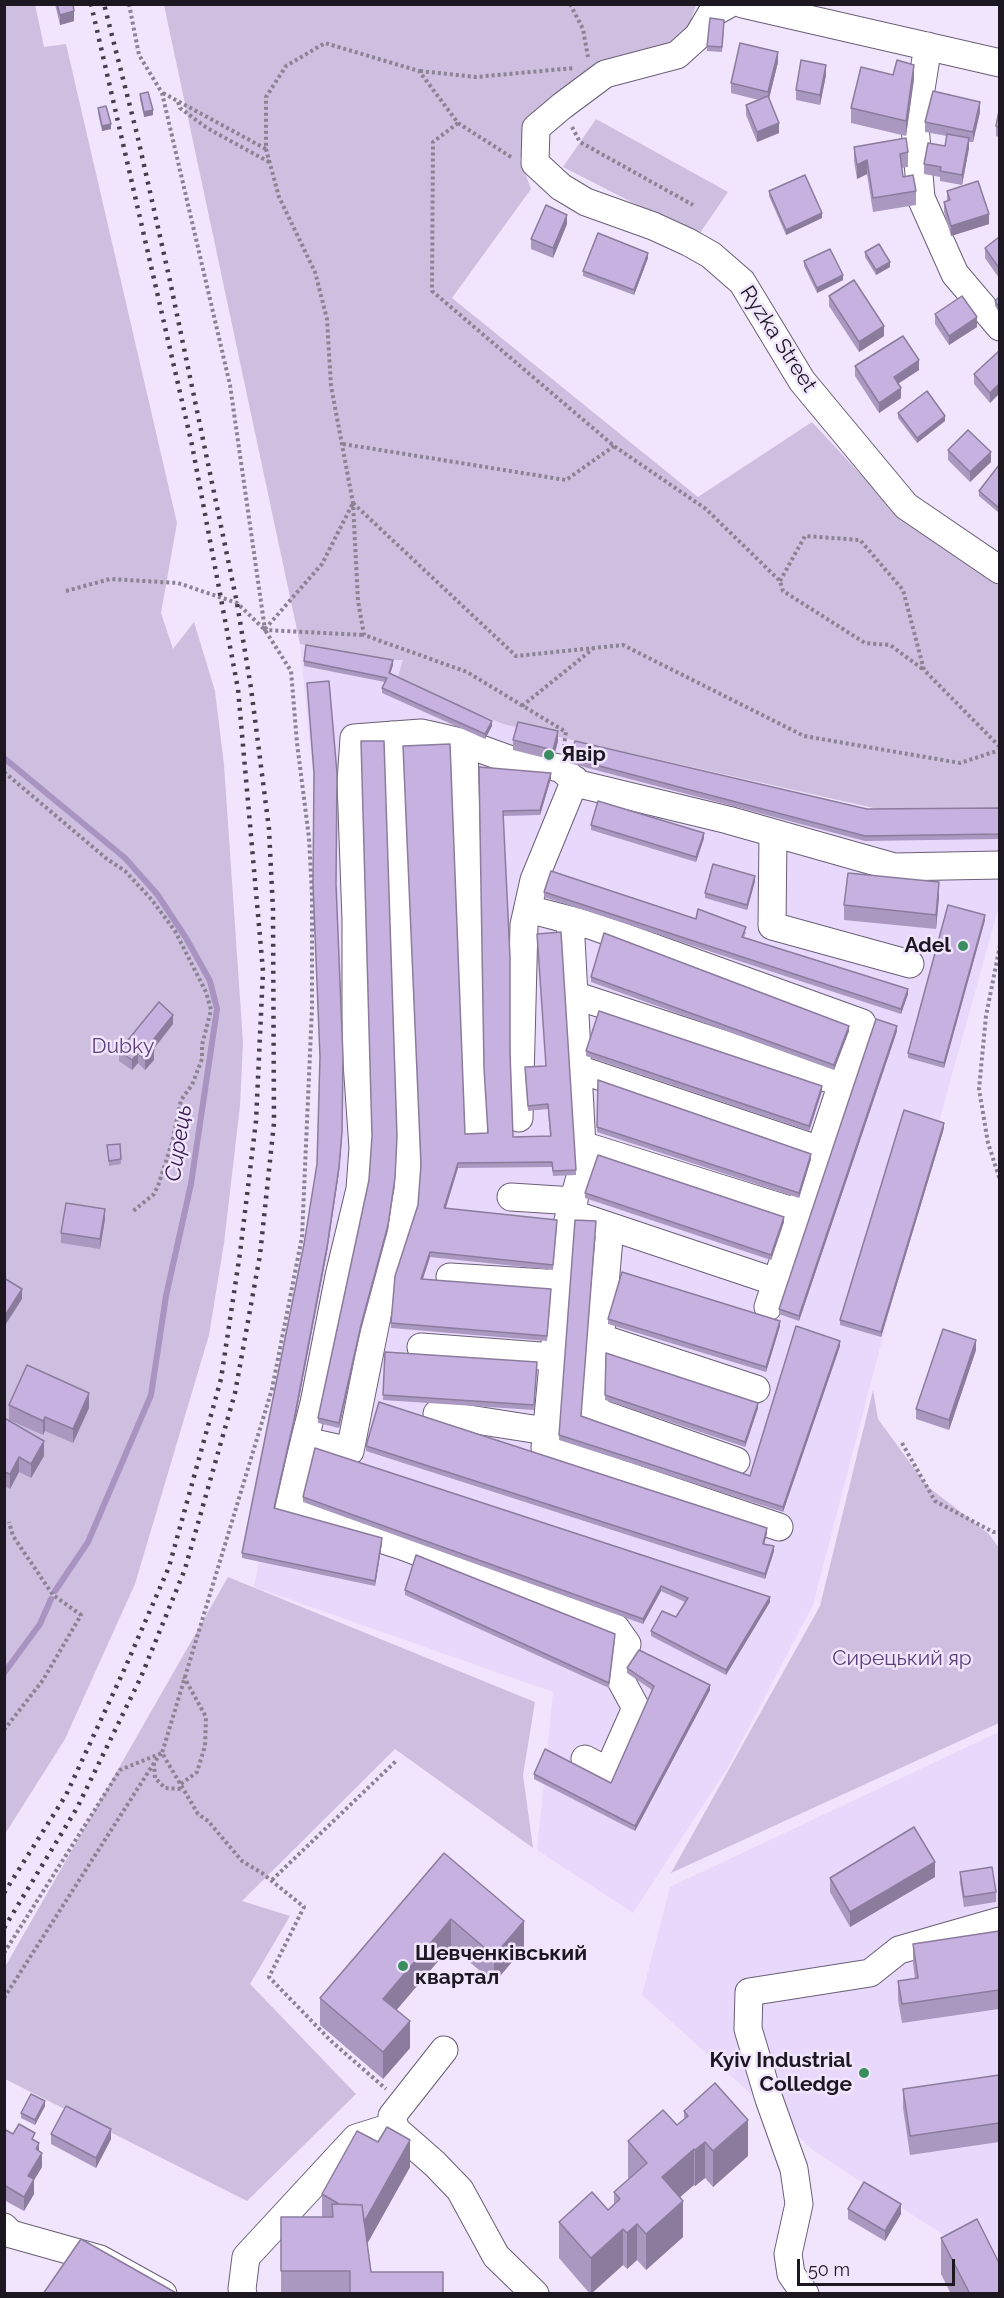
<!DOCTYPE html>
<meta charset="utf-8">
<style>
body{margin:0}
#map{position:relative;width:1004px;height:2298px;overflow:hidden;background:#f0e5fc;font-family:Raleway,sans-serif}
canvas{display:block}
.frame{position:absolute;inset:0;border:6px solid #1c1721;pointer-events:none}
.scale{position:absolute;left:797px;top:2259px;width:158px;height:27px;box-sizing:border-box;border:3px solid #1c1721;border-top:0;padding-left:8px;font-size:18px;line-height:21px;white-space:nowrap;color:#1c1721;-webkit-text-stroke:4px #f0e5fc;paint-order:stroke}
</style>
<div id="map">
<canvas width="1004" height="2298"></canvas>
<div class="frame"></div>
<div class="scale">50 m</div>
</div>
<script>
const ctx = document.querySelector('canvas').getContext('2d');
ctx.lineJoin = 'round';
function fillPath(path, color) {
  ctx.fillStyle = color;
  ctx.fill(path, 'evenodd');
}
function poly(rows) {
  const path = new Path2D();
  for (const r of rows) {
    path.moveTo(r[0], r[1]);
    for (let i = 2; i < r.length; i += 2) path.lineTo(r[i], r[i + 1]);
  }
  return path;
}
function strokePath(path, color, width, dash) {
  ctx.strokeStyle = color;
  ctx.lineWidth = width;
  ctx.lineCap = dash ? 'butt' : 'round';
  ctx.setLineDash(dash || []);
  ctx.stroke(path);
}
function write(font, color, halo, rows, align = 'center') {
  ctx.font = font + ' Raleway,sans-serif';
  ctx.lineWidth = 5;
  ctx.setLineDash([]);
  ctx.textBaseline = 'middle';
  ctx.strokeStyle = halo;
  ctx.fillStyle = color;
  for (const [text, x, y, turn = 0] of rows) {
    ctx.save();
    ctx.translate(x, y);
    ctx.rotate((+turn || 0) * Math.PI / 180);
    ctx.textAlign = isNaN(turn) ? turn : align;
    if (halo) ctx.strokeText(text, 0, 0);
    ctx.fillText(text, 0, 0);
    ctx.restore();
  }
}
const built = poly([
 [300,644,384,660,404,660,397,680,503,724,519,728,613,750,912,833,999,832,999,906,938,1125,813,1605,728,1767,633,1913,537,1850,553,1692,254,1587,309,1302,331,955],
 [999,1732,999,2271,814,2151,642,1995,670,1887]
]);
const green = poly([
 [35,4,44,47,66,44,177,523,161,613,173,649,194,622,215,691,224,765,243,1042,240,1106,224,1243,209,1335,135,1584,65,1739,5,1834,4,5],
 [164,5,696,5,684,39,528,128,520,160,531,189,452,298,698,497,812,422,905,522,999,586,999,822,909,816,519,728,503,724,397,680,403,660,384,660,300,644],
 [596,119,728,192,698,236,563,167],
 [873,1390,878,1419,927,1486,989,1534,999,1548,999,1723,671,1873,820,1606],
 [228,1577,535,1702,523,1775,533,1848,395,1749,242,1901,290,1916,250,1984,356,2094,247,2201,5,2079,5,1967]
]);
const stream = poly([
 [4,758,125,858,157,894,186,938,210,981,217,1009,191,1184,166,1296,151,1395,88,1542,55,1591],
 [4,1673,40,1624,51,1599]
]);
const path = poly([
 [129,4,139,55,162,93,230,385,265,630,364,635],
 [570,4,583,29,588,57],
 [420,71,476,77,574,68],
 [163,93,266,149],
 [178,102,180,108,207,128,269,162],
 [458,123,433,142,432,291,614,446,706,509,780,581,783,591,865,643,890,645,924,670],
 [572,127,580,142,693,205],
 [511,157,458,123,419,71,325,43,286,66,266,97,266,149,279,197,315,272,327,319,331,386,353,503,358,601,364,635,467,672,566,732,564,745],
 [343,444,566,480,614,446],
 [353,503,516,656,623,645,804,736,960,763,1000,750],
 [780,581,805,536,860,540,903,590,924,670,1000,747],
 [66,591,110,579,178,583,237,603,265,630,291,671,297,743,309,838,312,895,312,1007,302,1237,272,1389,162,1753,198,1814,208,1821,242,1861,262,1873,304,1907,269,1977,331,2041,386,2089],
 [265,629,322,564,353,503],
 [522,706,594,648],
 [4,772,107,859,125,871,152,900,175,931,206,992,211,1010,202,1045,202,1059,192,1085,181,1100,172,1143,158,1186,154,1194,132,1212],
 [1000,945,986,1016,979,1089,988,1143,1000,1180],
 [902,1443,935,1501,993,1532,1000,1532],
 [4,1730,43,1680,81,1615,53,1595,13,1536,9,1522],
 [161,1753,154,1763,155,1778,165,1788,182,1789],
 [181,1784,197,1772,205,1746,206,1717,184,1677],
 [272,1880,396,1761],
 [4,1953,120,1770,162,1753],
 [4,1998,154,1763]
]);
const minor = poly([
 [729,4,711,14,698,36,677,55,605,74,562,106,536,128,535,163,561,187,586,202,653,226,688,242,711,255,742,282,802,381,906,506,1000,570],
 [743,4,1000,63],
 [928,46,915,126,921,198,955,274,1000,327],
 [464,743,474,1128],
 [773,833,772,926,910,964],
 [528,909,593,926,862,1023,768,1307],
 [570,920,583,1166,570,1213,776,1282],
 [574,995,842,1083],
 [578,1069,820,1150],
 [519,1118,524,925,534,880,575,780],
 [582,1145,799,1213],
 [511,1197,574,1201],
 [570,1213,566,1228,545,1448,779,1527],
 [610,1227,594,1411,736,1461],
 [450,1277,561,1284],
 [601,1338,756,1389],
 [421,1347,554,1357],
 [437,1414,546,1431],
 [305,1441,350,1451,383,1286,408,1191,392,735],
 [585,1759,608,1771,636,1708,618,1675,627,1644,615,1627,402,1546,287,1509,314,1403,339,1276,360,1189,363,1148,356,1048,356,920,351,782,354,738,421,733,439,737,464,743,525,765,548,766,560,768,579,784,728,820,894,867,1000,865],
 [396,2131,392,2116,444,2050],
 [4,2227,11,2234,100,2259,163,2294],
 [243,2294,242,2289,246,2257,356,2138,385,2129,395,2129,435,2164,460,2190,496,2256,535,2294],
 [805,2294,791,2274,788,2254,799,2204,794,2169,769,2099,748,2029,749,1992,870,1973,899,1950,1000,1921]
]);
const rail = poly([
 [4,1893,66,1795,125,1668,169,1567,221,1379,240,1253,256,1121,263,971,238,689,192,445,91,4],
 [4,1928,77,1808,141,1677,185,1569,235,1393,260,1255,274,1123,273,910,269,829,251,688,237,603,170,281,137,134,104,4]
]);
const wall = poly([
 [55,4,73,4,74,21,60,25],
 [724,25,722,52,707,51,707,46],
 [778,62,769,99,779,133,757,142,746,115,746,105,759,100,731,93,731,83],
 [826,75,820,105,796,100,796,90],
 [893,75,914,79,906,136,851,123,851,108],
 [140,94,153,115,144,117,140,99],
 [98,108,111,129,102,131,98,113],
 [999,111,999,137,996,136,996,126],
 [980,112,973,142,969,142,969,148,962,185,940,181,940,177,924,174,924,164,945,146,947,136,925,132,925,122],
 [854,147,908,152,908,167,902,168,903,177,916,191,916,205,873,212,867,174,857,179,854,161],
 [769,191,822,218,786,235,769,196],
 [947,191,989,224,951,236,944,212,944,202,947,201],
 [567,224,553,258,531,249,531,239],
 [999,237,999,278,985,258,985,248],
 [865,252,890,267,876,275,865,257],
 [648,258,634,295,583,276,583,271],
 [804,261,843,280,817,293,804,266],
 [829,296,884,336,859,352,829,306],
 [999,297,999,312,995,306,995,301],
 [935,314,977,327,949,345,935,324],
 [999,351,990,403,974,384,974,374],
 [855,366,919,370,898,384,901,398,879,413,855,376],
 [898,413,945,421,917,443,898,418],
 [948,450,991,462,970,482,948,460],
 [999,465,999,513,979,496,979,491],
 [304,661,393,665,390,673,492,726,485,739,382,693,382,688,385,682,304,666],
 [513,740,558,741,553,760,513,750],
 [569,758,867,809,999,808,999,839,865,841,569,763],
 [479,767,551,778,540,815,503,816,513,1137,550,1136,548,1109,528,1111,525,1072,546,1066,576,1170,576,1175,553,1176,552,1167,458,1168,446,1208,557,1225,553,1270,430,1257,423,1279,551,1294,547,1341,391,1328,391,1323,418,1205,465,1134,488,1133],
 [591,825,704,838,696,862,591,830],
 [755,881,747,910,705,898,705,893],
 [336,885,342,1137,339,1172,327,1252,294,1425,275,1508,382,1543,375,1586,242,1558,242,1553,304,1244,317,1164,320,1060],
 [544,892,696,919,746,932,744,937,908,994,901,1014,544,897],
 [939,897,936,929,844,920,844,905],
 [985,920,944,1068,908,1058,908,1053],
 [591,977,849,1031,834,1070,591,982],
 [173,1024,153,1049,154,1060,145,1070,138,1063,132,1070,119,1061,119,1051],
 [897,1031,799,1321,779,1314,779,1309],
 [586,1051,822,1091,809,1131,586,1056],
 [598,1080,811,1159,799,1198,597,1132],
 [944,1128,881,1337,840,1325,840,1320],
 [120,1144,121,1164,109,1166,107,1145],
 [395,1183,388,1230,361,1330,339,1428,318,1423,318,1418],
 [585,1193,784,1222,771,1260,585,1198],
 [105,1219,100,1249,61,1243,61,1233],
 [608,1319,780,1326,766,1372,608,1324],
 [840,1346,783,1512,559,1440,559,1435,581,1416,750,1476],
 [976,1350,949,1430,916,1419,916,1409],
 [385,1352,537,1362,534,1410,383,1400],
 [606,1353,758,1408,745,1447,605,1400],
 [9,1405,89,1408,73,1443,45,1431,43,1435,9,1420],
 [4,1422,44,1456,31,1478,19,1472,10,1489,4,1486],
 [366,1446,767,1533,764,1544,774,1551,765,1579,366,1451],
 [303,1497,770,1602,726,1675,651,1636,651,1631,676,1617,685,1602,661,1591,643,1624,303,1502],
 [405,1590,615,1639,609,1688,405,1595],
 [627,1668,710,1690,635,1831,534,1779,534,1774,611,1783,652,1690,627,1673],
 [444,1853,524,1948,494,1983,451,1946,396,2010,410,2048,383,2079,320,2025,320,1998],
 [960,1872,996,1892,996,1902,964,1907,960,1882],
 [935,1877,850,1927,830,1892,830,1878],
 [999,1931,999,2009,902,2023,898,2000,898,1981,915,1979,913,1963,913,1944],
 [999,2075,999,2142,910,2155,903,2108,903,2089],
 [45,2106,35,2125,21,2118,21,2113],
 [684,2111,748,2156,713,2187,705,2178,695,2186,694,2185,679,2197,683,2237,646,2270,637,2260,627,2269,623,2265,590,2294,559,2258,559,2222,608,2210,614,2204,614,2192,629,2179,628,2177,628,2141,677,2125,684,2120],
 [4,2129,13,2134,35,2140,39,2151,42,2167,34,2180,34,2194,24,2211,4,2200],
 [51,2134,111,2139,96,2168,51,2144],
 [410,2167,367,2244,371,2272,443,2294,281,2294,281,2217,322,2217,322,2194],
 [848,2209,901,2214,885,2241,848,2219],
 [941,2238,999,2294,951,2294,941,2274]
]);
const shadedWall = poly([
 [74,11,74,21,60,25,60,15],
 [778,52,778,62,768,102,768,92],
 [826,65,826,75,820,105,820,95],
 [914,65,914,79,906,136,906,121],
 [980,102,980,112,973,142,973,132],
 [153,110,153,115,144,117,144,112],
 [779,123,779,133,757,142,757,132],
 [111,124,111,129,102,131,102,126],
 [969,138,969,148,962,185,962,175],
 [867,160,867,174,857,179,857,165],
 [822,213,822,218,786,235,786,230],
 [989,214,989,224,951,236,951,226],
 [567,215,567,224,553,258,553,248],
 [648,253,648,258,634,295,634,290],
 [890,262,890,267,876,275,876,270],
 [843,275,843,280,817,293,817,288],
 [977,317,977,327,949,345,949,336],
 [884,326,884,336,859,352,859,342],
 [919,360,919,370,894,386,894,377],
 [999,384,999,394,990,403,990,393],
 [901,388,901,398,879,413,879,403],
 [945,416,945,421,917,443,917,438],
 [991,452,991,462,970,482,970,472],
 [393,660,393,665,389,678,389,673],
 [492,721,492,726,485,739,485,734],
 [558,731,558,741,553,760,553,750],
 [551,773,551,778,540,815,540,810],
 [704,833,704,838,696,862,696,857],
 [755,876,755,881,747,910,747,905],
 [939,882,939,897,936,929,936,915],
 [985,915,985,920,944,1068,944,1063],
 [908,989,908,994,901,1014,901,1009],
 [173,1015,173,1024,149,1055,149,1045],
 [849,1026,849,1031,834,1070,834,1065],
 [897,1026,897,1031,799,1321,799,1316],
 [154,1050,154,1060,145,1070,145,1060],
 [138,1053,138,1063,132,1070,132,1060],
 [822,1086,822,1091,809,1131,809,1126],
 [944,1123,944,1128,881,1337,881,1332],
 [397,1136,395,1183,388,1230,361,1330,339,1428,339,1423],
 [342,1137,339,1172,327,1252,294,1425,274,1513,274,1508],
 [811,1154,811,1159,799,1198,799,1193],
 [458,1163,458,1168,444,1213,444,1208],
 [105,1209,105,1219,100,1249,100,1239],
 [784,1217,784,1222,771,1260,771,1255],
 [430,1252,430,1257,421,1284,421,1279],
 [22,1289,22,1299,4,1327,4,1317],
 [780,1321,780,1326,766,1372,766,1367],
 [976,1340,976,1350,949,1430,949,1420],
 [840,1341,840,1346,783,1512,783,1507],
 [89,1393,89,1408,73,1443,73,1429],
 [758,1403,758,1408,745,1447,745,1442],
 [45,1417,45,1431,43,1435,43,1421],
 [44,1441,44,1456,31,1478,31,1464],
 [19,1457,19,1472,10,1489,10,1474],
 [767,1528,767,1533,763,1549,763,1544],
 [382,1538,382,1543,375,1586,375,1581],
 [774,1546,774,1551,765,1579,765,1574],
 [661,1586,661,1591,643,1624,643,1619],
 [770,1597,770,1602,726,1675,726,1670],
 [710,1685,710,1690,635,1831,635,1826],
 [935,1862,935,1877,850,1927,850,1912],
 [451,1919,451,1946,383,2026,383,1999],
 [524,1921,524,1948,494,1983,494,1956],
 [410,2021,410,2048,383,2079,383,2052],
 [45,2101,45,2106,35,2125,35,2120],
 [748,2120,748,2156,713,2187,713,2151],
 [111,2129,111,2139,96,2168,96,2158],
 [410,2140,410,2167,362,2253,362,2226],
 [705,2142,705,2178,695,2186,695,2150],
 [39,2143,39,2157,42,2153,42,2167,34,2180,34,2194,24,2211,24,2197,28,2176,36,2149],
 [694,2149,694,2185,662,2213,662,2177],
 [683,2201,683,2237,646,2270,646,2234],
 [901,2204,901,2214,885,2241,885,2231],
 [637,2224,637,2260,627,2269,627,2233],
 [623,2229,623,2265,591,2294,591,2258]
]);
const building = poly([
 [57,4,73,4,74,11,60,15,57,4],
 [710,18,724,20,722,47,707,46,710,18],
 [740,43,778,52,768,92,731,83,740,43],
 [801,60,826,65,820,95,796,90,801,60],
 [897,60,914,65,906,121,851,108,861,67,893,75,897,60],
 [933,91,980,102,973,132,925,122,933,91],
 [148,92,153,110,144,112,140,94,148,92],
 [768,96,779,123,757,132,746,105,768,96],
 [106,106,111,124,102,126,98,108,106,106],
 [999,111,999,127,996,126,999,111],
 [947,134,969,138,962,175,940,171,941,167,924,164,928,143,945,146,947,134],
 [906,138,908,152,900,154,903,177,913,175,916,191,873,198,867,160,857,165,854,147,906,138],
 [805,175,822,213,786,230,769,191,805,175],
 [978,181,989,214,951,226,944,202,950,200,947,191,978,181],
 [546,205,567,215,553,248,531,239,546,205],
 [598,233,648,253,634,290,583,271,598,233],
 [999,237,999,268,985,248,999,237],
 [879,244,890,262,876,270,865,252,879,244],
 [830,249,843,275,817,288,804,261,830,249],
 [854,280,884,326,859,342,829,296,854,280],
 [962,296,977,317,949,336,935,314,962,296],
 [999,297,999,307,995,301,999,297],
 [903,336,919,360,894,377,901,388,879,403,855,366,903,336],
 [999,351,999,384,990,393,974,374,999,351],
 [927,391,945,416,917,438,898,413,927,391],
 [968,430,991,452,970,472,948,450,968,430],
 [999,465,999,508,979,491,999,465],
 [306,645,393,660,389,673,492,721,485,734,382,688,387,678,304,661,306,645],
 [329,681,337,773,336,884,343,1057,342,1132,339,1167,327,1247,294,1420,274,1508,382,1538,375,1581,242,1553,304,1244,317,1164,320,1057,313,884,314,773,307,683,329,681],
 [518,722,558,731,553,750,513,740,518,722],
 [361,741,384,741,397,1136,395,1178,388,1225,361,1325,339,1423,318,1418,369,1180,372,1136,361,741],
 [575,741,867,809,999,808,999,834,865,836,569,758,575,741],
 [450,744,465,1134,488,1133,484,1068,479,767,551,773,540,810,503,811,510,957,510,1052,513,1137,551,1136,548,1104,528,1106,525,1067,546,1066,537,934,561,932,576,1170,553,1171,552,1162,458,1163,444,1208,557,1220,553,1265,430,1252,421,1279,551,1289,547,1336,391,1323,395,1276,418,1205,421,1165,403,746,450,744],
 [598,801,704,833,696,857,591,825,598,801],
 [713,864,755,876,747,905,705,893,713,864],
 [551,871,696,919,698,909,746,927,742,937,908,989,901,1009,544,892,551,871],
 [848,873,939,882,936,915,844,905,848,873],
 [948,905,985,915,944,1063,908,1053,948,905],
 [604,933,849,1026,834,1065,591,977,604,933],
 [159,1002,173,1015,149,1045,154,1050,145,1060,138,1053,132,1060,119,1051,159,1002],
 [599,1011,822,1086,809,1126,586,1051,599,1011],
 [876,1019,897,1026,799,1316,779,1309,876,1019],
 [598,1080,811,1154,799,1193,597,1127,598,1080],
 [904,1110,944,1123,881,1332,840,1320,904,1110],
 [120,1144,121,1159,109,1161,107,1145,120,1144],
 [598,1155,784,1217,771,1255,585,1193,598,1155],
 [66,1203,105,1209,100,1239,61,1233,66,1203],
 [575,1220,596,1221,581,1416,750,1476,796,1326,840,1341,783,1507,559,1435,575,1220],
 [622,1272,780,1321,766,1367,608,1319,622,1272],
 [4,1278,22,1289,4,1317,4,1278],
 [943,1329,976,1340,949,1420,916,1409,943,1329],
 [385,1352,537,1362,534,1405,383,1395,385,1352],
 [606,1353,758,1403,745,1442,605,1395,606,1353],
 [27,1365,89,1393,73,1429,45,1417,43,1421,9,1405,27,1365],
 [379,1402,767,1528,763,1544,774,1546,765,1574,366,1446,379,1402],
 [6,1419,44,1441,31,1464,19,1457,10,1474,4,1472,4,1422,6,1419],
 [315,1448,770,1597,726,1670,651,1631,662,1611,676,1617,688,1598,661,1586,643,1619,303,1497,315,1448],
 [416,1555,615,1634,609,1683,405,1590,416,1555],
 [639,1650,710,1685,635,1826,534,1774,545,1749,611,1783,654,1686,627,1668,639,1650],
 [914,1827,935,1862,850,1912,830,1878,914,1827],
 [444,1853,524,1921,494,1956,451,1919,383,1999,410,2021,383,2052,320,1998,444,1853],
 [992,1867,996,1892,964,1897,960,1872,992,1867],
 [999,1931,999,1990,902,2004,898,1981,918,1978,913,1944,999,1931],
 [999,2075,999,2123,910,2136,903,2089,999,2075],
 [715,2083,748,2120,713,2151,705,2142,695,2150,694,2149,662,2177,683,2201,646,2234,637,2224,627,2233,623,2229,591,2258,559,2222,592,2192,608,2210,620,2199,614,2192,647,2163,628,2141,663,2110,677,2125,688,2116,684,2111,715,2083],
 [31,2094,45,2101,35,2120,21,2113,31,2094],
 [66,2106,111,2129,96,2158,51,2134,66,2106],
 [19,2124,35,2133,32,2139,39,2143,36,2149,42,2153,28,2176,34,2179,24,2197,4,2185,4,2129,13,2134,19,2124],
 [387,2127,410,2140,364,2222,362,2205,339,2204,322,2194,357,2131,378,2142,387,2127],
 [864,2182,901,2204,885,2231,848,2209,864,2182],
 [332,2204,362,2205,371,2272,443,2272,443,2294,350,2294,350,2271,281,2271,281,2217,333,2217,332,2204],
 [977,2219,999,2263,999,2294,970,2294,941,2238,977,2219],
 [81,2239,178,2294,43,2294,81,2239]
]);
const markers = [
 [549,755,6,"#3a8d5f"],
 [963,946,6,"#3a8d5f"],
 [403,1966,6,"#3a8d5f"],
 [864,2073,6,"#3a8d5f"]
];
const streetNames = [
 ["Ryzka Street",778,339,57]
];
const poiNames = [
 ["Явір",561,755],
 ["Adel",951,946,"right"],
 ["Шевченківський",415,1954],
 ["квартал",415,1978],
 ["Kyiv Industrial",852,2061,"right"],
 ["Colledge",852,2085,"right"]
];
const parkNames = [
 ["Dubky",123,1047],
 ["Сирецький яр",902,1659]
];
const waterNames = [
 ["Сирець",179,1143,-81]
];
fillPath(built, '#e8d8fb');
fillPath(green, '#cebfe0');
strokePath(stream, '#a993c1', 6);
strokePath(minor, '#6a5e76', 29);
strokePath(path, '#8b8394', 4, [3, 3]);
strokePath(minor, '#fff', 27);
strokePath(rail, '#443e4a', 4.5, [3, 6]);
fillPath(wall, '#ab98c1');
fillPath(shadedWall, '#8b7c9d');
fillPath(building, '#c7b1e0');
strokePath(building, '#8b7c9d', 1.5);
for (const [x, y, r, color] of markers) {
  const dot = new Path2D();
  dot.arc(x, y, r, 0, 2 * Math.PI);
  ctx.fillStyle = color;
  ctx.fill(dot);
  strokePath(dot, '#f0e5fc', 2);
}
write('21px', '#1c1721', '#f0e5fc', streetNames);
write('bold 21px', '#1c1721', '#f0e5fc', poiNames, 'left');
write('21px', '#5d3f7a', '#f0e5fc', parkNames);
write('italic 22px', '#371850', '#f0e5fc', waterNames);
</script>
